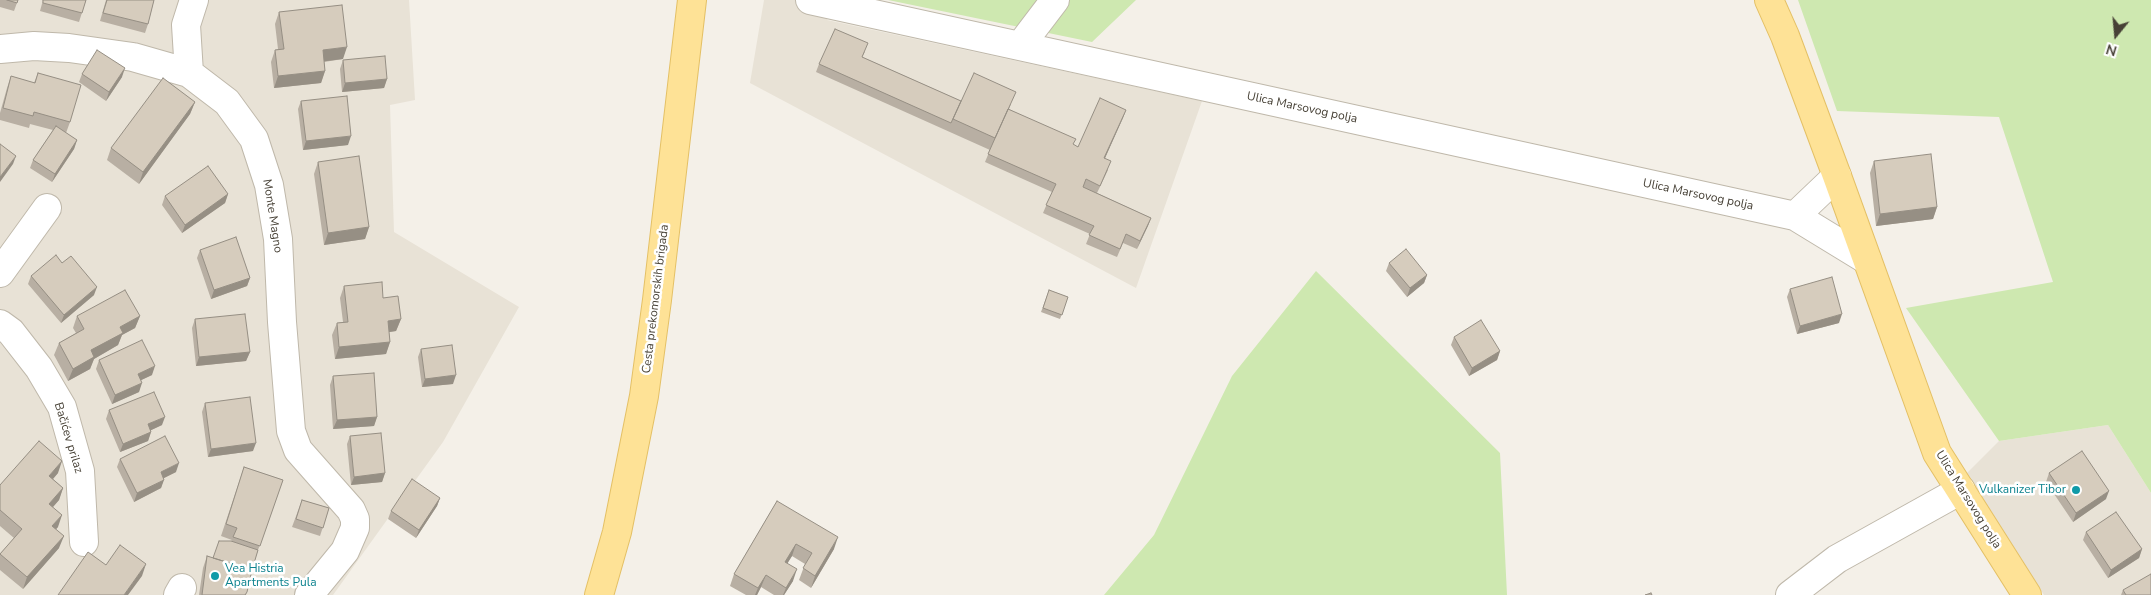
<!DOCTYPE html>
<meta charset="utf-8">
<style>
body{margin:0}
#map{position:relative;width:2151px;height:595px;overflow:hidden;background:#f4f0e8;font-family:"Nunito Sans",sans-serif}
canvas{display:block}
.north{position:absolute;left:2091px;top:10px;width:50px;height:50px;-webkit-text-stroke:4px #fff;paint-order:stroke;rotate:197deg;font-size:14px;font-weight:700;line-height:20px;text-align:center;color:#474136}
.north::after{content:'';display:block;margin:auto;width:18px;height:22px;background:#474136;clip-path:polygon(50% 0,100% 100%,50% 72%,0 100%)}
</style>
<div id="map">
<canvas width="2151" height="595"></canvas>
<div class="north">N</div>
</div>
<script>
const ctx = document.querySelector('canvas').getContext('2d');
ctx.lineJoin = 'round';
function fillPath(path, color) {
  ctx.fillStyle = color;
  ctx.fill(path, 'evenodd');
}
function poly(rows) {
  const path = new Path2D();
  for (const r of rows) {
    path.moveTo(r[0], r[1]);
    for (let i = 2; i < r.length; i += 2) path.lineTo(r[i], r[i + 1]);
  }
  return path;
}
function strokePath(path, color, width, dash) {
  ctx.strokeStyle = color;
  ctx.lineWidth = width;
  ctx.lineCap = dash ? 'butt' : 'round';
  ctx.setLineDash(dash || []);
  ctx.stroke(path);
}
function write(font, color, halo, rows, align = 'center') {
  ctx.font = font + ' "Nunito Sans",sans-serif';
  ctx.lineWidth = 5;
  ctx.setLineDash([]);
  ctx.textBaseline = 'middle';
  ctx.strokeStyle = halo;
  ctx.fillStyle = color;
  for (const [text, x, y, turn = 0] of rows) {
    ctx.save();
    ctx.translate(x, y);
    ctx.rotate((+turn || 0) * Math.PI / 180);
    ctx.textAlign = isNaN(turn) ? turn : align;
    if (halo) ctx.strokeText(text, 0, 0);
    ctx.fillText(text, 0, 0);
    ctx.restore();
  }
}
const residential = poly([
 [0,0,409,0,415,100,390,105,394,232,519,307,443,442,333,595,0,595],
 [764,0,841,0,827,20,1202,101,1136,288,750,83],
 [2108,425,2151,493,2151,595,2044,595,1967,473,1999,441]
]);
const green = poly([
 [888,0,1136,0,1092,42],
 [1798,0,2151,0,2151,493,2108,425,1999,441,1906,308,2053,282,1999,117,1837,111],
 [1316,271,1500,453,1507,595,1104,595,1154,535,1232,376]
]);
const minor = poly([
 [810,0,1795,216,1837,176],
 [1020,46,1055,0],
 [0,49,34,46,69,48,133,57,189,73,227,102,254,139,269,185,278,239,282,322,291,431,298,450,351,510,355,519,355,528,345,551,309,595],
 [189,73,186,25,194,0],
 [1795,216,1867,260],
 [0,273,47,208],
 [0,324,11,332,39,368,62,407,80,471,84,542],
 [178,595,182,588],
 [1790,595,1837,559,1961,490]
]);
const major = poly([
 [1769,0,1785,36,1837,176,1937,453,2027,595],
 [599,595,617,532,644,396,657,300,692,0]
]);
const wall = poly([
 [0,0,18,0,14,11,0,7],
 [43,0,86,0,79,22,40,11],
 [106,0,154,0,148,24,145,33,100,21],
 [279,12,343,59,324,62,325,71,321,83,274,88,271,62,275,50,278,49,275,24],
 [865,52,862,57,961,101,1011,104,1009,109,1078,147,1126,110,1105,158,1108,170,1097,193,1151,218,1137,249,1123,243,1117,257,1086,244,1090,234,1043,213,1052,192,985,162,990,150,816,72,819,64],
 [343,60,387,79,384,88,342,92,340,69],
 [38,73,70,122,66,133,77,140,74,149,52,182,30,168,33,160,53,130,30,124,29,128,0,120,0,113,7,88,11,76,34,83],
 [82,74,122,77,106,101,79,82],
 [301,101,348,145,303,150,298,109],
 [195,102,190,114,139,184,107,160,111,148],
 [1874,161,1937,207,1933,219,1876,226,1870,173],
 [318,162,369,227,365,239,324,245,314,174],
 [228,194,225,203,182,233,162,205,165,196],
 [200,250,250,278,247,286,211,299,197,258],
 [62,263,94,295,61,323,28,284,31,276],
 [1389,263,1427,275,1424,283,1407,297,1386,271],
 [344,286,383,298,401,319,396,331,389,332,390,342,386,354,335,359,332,335,337,323,343,322,340,298],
 [1790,289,1839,323,1797,334,1787,297],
 [1049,290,1068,297,1060,319,1041,312],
 [77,316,140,316,135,328,122,335,118,345,94,359,90,369,68,381,54,355,59,343,76,333,73,328],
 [195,319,250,352,246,361,196,366,192,328],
 [1454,337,1500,351,1497,360,1469,376,1451,345],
 [421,349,453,384,422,387,418,357],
 [99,360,152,375,141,380,139,392,112,404,96,369],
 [333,376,377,417,374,426,333,429,330,385],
 [205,403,253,451,208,457,202,412],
 [109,410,162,425,151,430,151,432,148,441,120,452,106,419],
 [350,436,385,473,382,482,351,485,347,444],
 [120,459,176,472,164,478,161,488,134,502,117,467],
 [244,467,283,480,258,550,252,570,246,595,199,595,203,568,207,556,213,558,232,540,221,536],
 [58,473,53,479,63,488,59,500,53,507,58,527,56,529,59,548,23,589,0,570,0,554,14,538,0,526,0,485],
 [2049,473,2106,499,2073,522,2046,482],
 [440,498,437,506,416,538,388,519,391,511],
 [302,500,329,508,320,536,292,527],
 [777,501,834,549,811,588,799,580,805,564,792,556,787,563,793,581,784,595,774,595,761,587,757,595,746,595,730,586,734,574],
 [2086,532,2142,549,2139,558,2108,578,2083,540],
 [2123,590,2151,595,2121,595]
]);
const shadedWall = poly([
 [347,47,343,59,319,62,323,50],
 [125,68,122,77,106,101,109,92],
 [325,71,321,83,274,88,278,76],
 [387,79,384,88,342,92,345,83],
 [195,102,190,114,139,184,143,172],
 [1126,110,1123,118,1101,167,1104,158],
 [351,136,348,145,303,150,306,141],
 [77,140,74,149,52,182,55,174],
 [16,156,13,164,0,182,0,177],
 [228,194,225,203,182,233,185,225],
 [1937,207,1933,219,1876,226,1880,214],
 [1151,218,1148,226,1137,249,1140,241],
 [369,227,365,239,324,245,328,233],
 [1427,275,1424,283,1407,297,1410,288],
 [250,278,247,286,211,299,214,290],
 [97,287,94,295,61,323,64,315],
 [1842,314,1839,323,1797,334,1800,326],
 [140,316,135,328,122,335,118,345,94,359,90,369,68,381,73,369,91,350,120,327],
 [401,319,396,331,383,333,388,321],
 [390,342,386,354,335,359,339,347],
 [1500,351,1497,360,1469,376,1472,368],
 [250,352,246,361,196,366,199,357],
 [155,366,152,375,135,383,138,374],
 [456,375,453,384,422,387,425,379],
 [142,383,139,392,112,404,115,395],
 [165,417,162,425,145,433,148,424],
 [377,417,374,426,333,429,337,420],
 [151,432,148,441,120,452,123,444],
 [256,443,253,451,208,457,211,449],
 [62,461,58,473,45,488,49,476],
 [179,463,176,472,158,481,161,472],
 [385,473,382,482,351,485,354,477],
 [164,480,161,488,134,502,137,493],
 [63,488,59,500,45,516,49,504],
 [2109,491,2106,499,2073,522,2076,513],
 [440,498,437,506,416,538,419,530],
 [62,515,58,527,48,538,52,526],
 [64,536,59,548,23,589,27,577],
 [838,537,834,549,811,588,815,576],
 [796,544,792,556,781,574,785,562],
 [2142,549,2139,558,2108,578,2111,570],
 [146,564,142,576,128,595,124,595],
 [797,569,793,581,784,595,783,595,786,588],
 [766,575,761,587,757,595,755,595,758,588]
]);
const building = poly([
 [7,0,18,0,17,3,7,0],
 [43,0,86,0,82,13,43,3,43,0],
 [107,0,154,0,148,24,103,13,107,0],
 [342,5,347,47,323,50,325,71,278,76,275,50,284,49,279,12,342,5],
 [835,29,868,43,862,57,961,101,951,123,819,64,835,29],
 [97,50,125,68,109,92,82,74,97,50],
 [385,56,387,79,345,83,343,60,385,56],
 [38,73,81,85,70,122,34,112,33,116,3,108,11,76,35,83,38,73],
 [974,73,1016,92,995,138,953,119,974,73],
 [163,78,195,102,143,172,111,148,163,78],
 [347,96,351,136,306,141,301,101,347,96],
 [1100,98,1126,110,1104,158,1111,161,1100,186,1086,179,1083,187,1151,218,1140,241,1126,234,1120,249,1089,235,1094,226,1046,205,1056,184,988,154,1008,109,1076,139,1073,144,1078,147,1100,98],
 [56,126,77,140,55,174,33,160,56,126],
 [0,144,16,156,0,177,0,144],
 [1931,154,1937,207,1880,214,1874,161,1931,154],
 [359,156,369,227,328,233,318,162,359,156],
 [208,166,228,194,185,225,165,196,208,166],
 [236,237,250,278,214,290,200,250,236,237],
 [1406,249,1427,275,1410,288,1389,263,1406,249],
 [56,255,62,263,71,256,97,287,64,315,31,276,56,255],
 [1832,277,1842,314,1800,326,1790,289,1832,277],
 [382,282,383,298,398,296,401,319,388,321,390,342,339,347,337,323,348,322,344,286,382,282],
 [125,290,140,316,120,327,123,333,91,350,94,357,73,369,59,343,84,329,77,316,125,290],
 [1049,290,1068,297,1062,315,1043,308,1049,290],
 [245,314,250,352,199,357,195,319,245,314],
 [1481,320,1500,351,1472,368,1454,337,1481,320],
 [142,340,155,366,138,374,142,383,115,395,99,360,142,340],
 [452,345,456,375,425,379,421,349,452,345],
 [374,373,377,417,337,420,333,376,374,373],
 [154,392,165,417,148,424,151,432,123,444,109,410,154,392],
 [250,397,256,443,211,449,205,403,250,397],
 [381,433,385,473,354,477,350,436,381,433],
 [165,436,179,463,161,472,164,480,137,493,120,459,165,436],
 [39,441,62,461,49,476,63,488,49,504,62,515,52,526,64,536,27,577,0,554,22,529,0,510,0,485,39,441],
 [2082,451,2109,491,2076,513,2049,473,2082,451],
 [244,467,283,480,260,546,233,537,237,528,226,524,244,467],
 [412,479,440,498,419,530,391,511,412,479],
 [302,500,329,508,323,528,296,519,302,500],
 [777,501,838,537,815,576,803,568,812,553,796,544,785,562,797,569,786,588,766,575,758,588,734,574,777,501],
 [2116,512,2142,549,2111,570,2086,532,2116,512],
 [219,541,231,541,258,550,252,570,213,558,219,541],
 [120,545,146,564,124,595,58,595,88,552,106,565,120,545],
 [207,556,252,570,247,592,245,595,202,595,207,556],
 [2151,574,2151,595,2126,595,2123,590,2151,574],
 [1651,593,1652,595,1645,595,1651,593]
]);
const markers = [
 [2076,490,5,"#0f9aa8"],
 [215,576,5,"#0f9aa8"]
];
const streetNames = [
 ["Ulica Marsovog polja",1302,108,12],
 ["Ulica Marsovog polja",1698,195,12],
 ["Monte Magno",272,216,81],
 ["Cesta prekomorskih brigada",656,299,-83],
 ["Bačićev prilaz",68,438,73],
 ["Ulica Marsovog polja",1968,500,58]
];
const cultureNames = [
 ["Vulkanizer Tibor",2066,490],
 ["Vea Histria",225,569,"left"],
 ["Apartments Pula",225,583,"left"]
];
fillPath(residential, '#e8e2d6');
fillPath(green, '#cee8b0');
strokePath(minor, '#bfb8aa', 30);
strokePath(major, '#e4c065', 30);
strokePath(minor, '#fff', 28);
strokePath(major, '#fee296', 28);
fillPath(wall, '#b8afa3');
fillPath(shadedWall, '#968f84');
fillPath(building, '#d6ccbd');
strokePath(building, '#968f84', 1);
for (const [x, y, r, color] of markers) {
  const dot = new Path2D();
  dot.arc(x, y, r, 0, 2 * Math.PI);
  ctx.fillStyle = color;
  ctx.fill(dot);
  strokePath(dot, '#fff', 2);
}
write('12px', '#474136', '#fff', streetNames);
write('12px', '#0d838f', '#fff', cultureNames, 'right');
</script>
